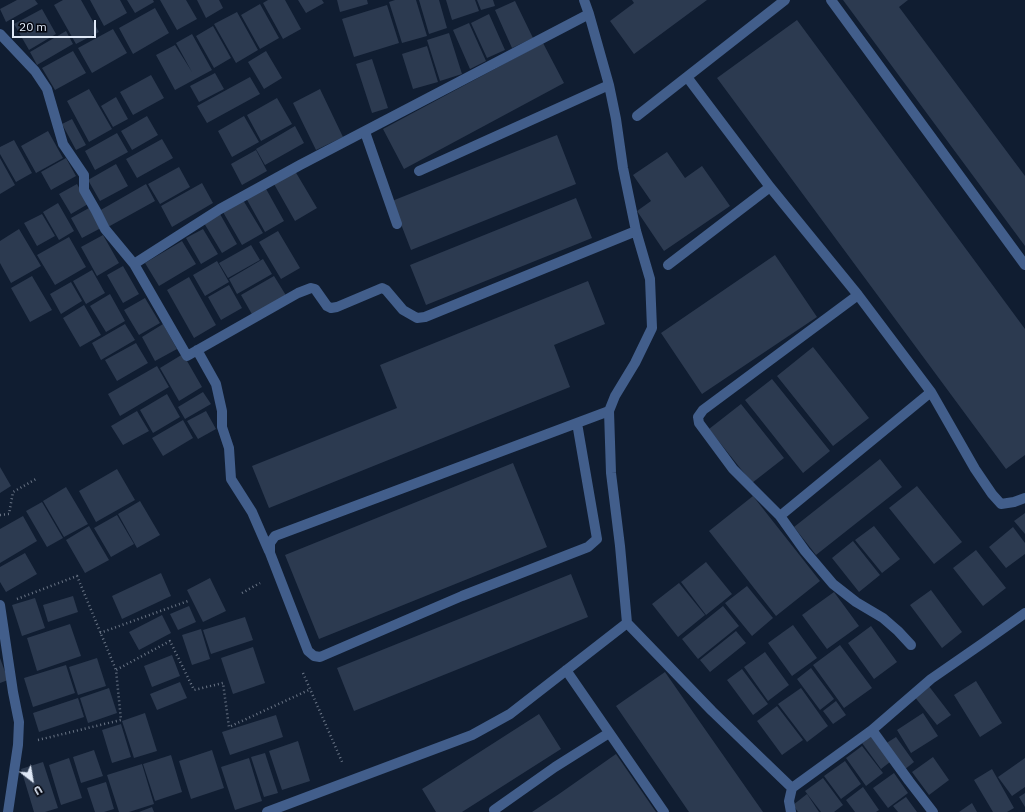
<!DOCTYPE html>
<style>
body{margin:0}
#map{position:relative;width:1025px;height:812px;overflow:hidden;background:#101d31;font-family:"IBM Plex Sans",sans-serif}
canvas{display:block}
.north{position:absolute;left:12px;top:760px;width:40px;height:40px;-webkit-text-stroke:3px #040710;paint-order:stroke;rotate:149deg;font-size:11px;font-weight:700;line-height:16px;text-align:center;color:#dfe8f6}
.north::after{content:'';display:block;margin:auto;width:14px;height:18px;background:#dfe8f6;clip-path:polygon(50% 0,100% 100%,50% 72%,0 100%)}
.scale{position:absolute;left:12px;top:20px;width:84px;height:18px;box-sizing:border-box;border:2px solid #dfe8f6;border-top:0;padding-left:5px;font-size:12px;line-height:14px;white-space:nowrap;color:#dfe8f6;-webkit-text-stroke:3px #040710;paint-order:stroke}
</style>
<div id="map">
<canvas width="1025" height="812"></canvas>
<div class="north">U</div>
<div class="scale">20 m</div>
</div>
<script>
const ctx = document.querySelector('canvas').getContext('2d');
ctx.lineJoin = 'round';
function fillPath(path, color) {
  ctx.fillStyle = color;
  ctx.fill(path, 'evenodd');
}
function poly(rows) {
  const path = new Path2D();
  for (const r of rows) {
    path.moveTo(r[0], r[1]);
    for (let i = 2; i < r.length; i += 2) path.lineTo(r[i], r[i + 1]);
  }
  return path;
}
function strokePath(path, color, width, dash) {
  ctx.strokeStyle = color;
  ctx.lineWidth = width;
  ctx.lineCap = dash ? 'butt' : 'round';
  ctx.setLineDash(dash || []);
  ctx.stroke(path);
}
const building = poly([
 [17,0,35,0,38,4,6,22,0,9],
 [63,0,81,0,99,32,76,44,54,5],
 [90,0,120,0,127,13,104,26],
 [127,0,153,0,154,2,135,13],
 [160,0,186,0,197,19,177,30],
 [197,0,219,0,223,8,206,18],
 [268,0,285,0,301,29,283,39,263,3],
 [298,0,322,0,324,3,306,13],
 [337,0,367,0,368,4,340,12],
 [395,0,416,0,427,36,402,43,389,2],
 [419,0,439,0,447,28,429,34],
 [446,0,475,0,479,11,452,20],
 [477,0,493,0,495,6,481,10],
 [632,0,707,0,634,54,610,21,634,3],
 [843,0,908,0,899,7,1025,176,1025,246],
 [515,1,533,38,512,48,495,10],
 [260,4,279,38,260,49,241,15],
 [387,5,399,43,354,57,342,19],
 [155,8,169,33,133,54,119,28],
 [42,9,56,34,29,50,14,24],
 [237,12,258,50,236,63,214,24],
 [489,14,505,50,487,58,471,23],
 [797,20,1025,329,1025,455,1006,469,717,78],
 [469,23,486,61,470,69,453,30],
 [213,26,231,58,214,68,196,36],
 [113,29,127,53,92,73,78,48],
 [66,31,73,44,37,65,30,52],
 [449,33,462,74,440,81,427,40],
 [192,34,212,70,175,90,156,55,175,45,192,72,176,43],
 [543,43,564,83,404,169,383,129],
 [427,46,438,82,413,89,402,54],
 [73,51,86,73,55,90,42,68],
 [266,51,282,78,264,89,248,62],
 [372,59,388,108,372,113,356,64],
 [215,73,224,89,199,102,190,86],
 [151,75,164,98,133,115,120,92],
 [250,77,260,94,207,123,197,106],
 [89,89,112,129,89,142,67,101],
 [320,89,343,137,316,150,293,103],
 [116,97,128,119,113,127,101,106],
 [277,98,292,124,261,141,247,115],
 [147,116,158,135,132,150,121,131],
 [244,116,259,142,232,157,218,131],
 [72,119,86,145,76,150,62,124],
 [295,126,304,143,265,165,256,149],
 [48,131,63,158,36,173,21,146],
 [117,133,128,152,95,170,85,151],
 [557,135,576,184,411,250,392,201],
 [162,139,173,158,137,178,126,159],
 [14,140,32,173,16,182,0,154,0,147],
 [256,150,267,171,242,185,231,164],
 [667,152,685,178,702,166,730,206,664,251,637,211,651,201,633,175],
 [0,158,15,185,0,194],
 [66,158,76,176,51,190,41,172],
 [116,164,128,186,100,201,88,180],
 [179,167,190,187,160,204,148,184],
 [295,171,317,208,295,221,274,184],
 [202,183,213,203,172,227,161,206],
 [77,184,88,204,71,214,59,194],
 [146,184,155,201,108,227,99,211],
 [265,187,284,221,265,232,246,198],
 [576,198,592,238,426,305,410,265],
 [243,200,263,233,242,245,223,212],
 [58,203,74,231,59,240,43,212],
 [89,208,101,228,82,238,71,218],
 [42,214,55,236,37,246,24,223],
 [220,214,237,244,222,253,204,223],
 [19,229,41,266,11,283,0,263,0,241],
 [203,229,218,254,201,264,186,238],
 [278,231,300,268,281,279,259,242],
 [103,235,119,263,97,276,81,247],
 [69,237,86,267,55,285,37,255],
 [182,241,196,264,159,286,145,263],
 [251,245,260,260,228,278,219,263],
 [775,255,817,317,702,394,661,333],
 [263,259,272,274,237,294,229,279],
 [217,261,229,282,205,296,193,275],
 [123,266,139,294,123,303,107,275],
 [92,270,105,293,86,304,73,281],
 [32,276,52,310,30,322,11,288],
 [274,276,287,297,253,316,241,295],
 [189,277,216,325,194,338,167,290],
 [588,281,605,324,554,345,570,387,269,508,252,466,397,408,380,365],
 [71,282,82,301,61,314,50,294],
 [229,285,242,308,221,320,208,297],
 [110,294,125,321,106,332,90,306],
 [145,298,160,323,139,335,124,310],
 [84,305,101,335,80,347,63,318],
 [125,324,135,340,101,360,92,343],
 [163,324,177,349,155,361,142,337],
 [136,343,148,363,117,381,105,360],
 [813,347,869,418,833,446,777,376],
 [183,354,202,387,179,401,160,368],
 [157,366,169,387,120,416,108,394],
 [772,379,830,451,803,473,745,400],
 [203,392,211,404,185,419,178,407],
 [167,394,180,417,153,433,140,410],
 [741,404,784,458,752,483,709,429],
 [137,411,149,431,123,445,111,426],
 [206,411,216,429,198,439,187,421],
 [183,420,193,438,163,456,152,438],
 [880,459,902,487,816,555,794,527],
 [513,463,547,547,319,639,285,555],
 [0,467,11,486,0,493],
 [117,469,135,500,96,522,79,491],
 [917,486,962,542,934,564,889,508],
 [66,487,88,524,64,537,43,501],
 [753,496,820,581,776,616,709,531],
 [140,501,160,535,137,548,118,514],
 [42,502,63,538,47,547,26,511],
 [1025,513,1025,534,1014,521],
 [117,515,134,544,111,557,94,528],
 [23,516,37,541,0,563,0,529],
 [89,526,109,560,85,573,66,540],
 [874,526,900,559,882,573,855,540],
 [1013,527,1025,543,1025,554,1006,568,989,547],
 [853,541,880,575,859,592,832,558],
 [976,550,1006,588,983,606,953,568],
 [25,553,37,574,6,592,0,582,0,567],
 [706,562,732,594,706,615,681,582],
 [161,573,171,596,122,619,112,596],
 [571,574,588,617,354,711,337,668],
 [210,578,226,611,203,622,187,590],
 [679,583,705,615,678,637,652,604],
 [747,586,773,618,752,636,725,603],
 [931,590,962,632,942,648,910,605],
 [834,592,859,626,827,649,802,615],
 [73,596,78,612,48,622,43,605],
 [35,598,45,628,22,636,12,605],
 [189,606,196,622,178,630,170,614],
 [723,606,739,626,698,659,682,639],
 [162,615,171,633,139,650,129,632],
 [245,617,253,640,211,654,203,630],
 [70,624,81,656,37,671,27,638],
 [793,625,817,658,792,676,768,643],
 [871,626,897,662,874,679,848,643],
 [201,629,210,659,192,665,182,635],
 [736,631,746,643,710,672,700,660],
 [840,645,872,688,844,708,813,665],
 [253,647,265,683,233,694,221,658],
 [765,652,789,685,768,701,744,667],
 [172,655,180,676,152,687,144,666],
 [0,658,8,680,0,683],
 [97,658,106,686,78,695,69,667],
 [66,665,75,693,33,707,24,678],
 [811,668,834,699,820,710,797,679],
 [742,669,768,704,753,715,727,680],
 [665,672,681,695,763,812,689,812,616,706],
 [976,681,1002,723,980,737,954,695],
 [180,682,187,698,157,710,150,694],
 [928,685,951,715,937,725,914,696],
 [109,688,117,713,88,723,80,698],
 [801,688,828,726,807,742,778,704],
 [78,698,84,717,39,732,33,713],
 [836,701,846,715,833,724,823,711],
 [777,706,803,740,782,755,757,721],
 [145,713,157,751,134,758,122,721],
 [923,713,938,736,911,753,897,730],
 [539,714,561,749,462,812,436,812,422,789],
 [276,715,283,737,230,755,222,732],
 [121,724,131,757,112,763,102,730],
 [871,736,890,762,881,769,862,743],
 [896,737,914,762,904,770,885,744],
 [298,741,310,781,282,790,269,751],
 [862,746,883,773,866,786,846,758],
 [94,750,103,776,81,783,73,757],
 [212,750,224,788,191,799,179,761],
 [265,753,278,793,264,797,251,757],
 [616,754,656,812,532,812,559,794],
 [171,755,182,792,155,801,143,764],
 [933,757,949,780,929,795,912,772],
 [69,758,82,798,61,805,49,765],
 [249,758,262,801,235,810,221,767],
 [1025,758,1025,787,1012,796,998,777],
 [845,761,861,784,841,799,824,776],
 [43,762,58,808,45,812,34,812,21,769],
 [142,764,154,804,129,812,119,812,107,775],
 [992,769,1014,808,1007,812,993,812,974,780],
 [894,773,908,793,888,808,873,788],
 [823,778,843,805,834,812,821,812,805,791],
 [106,782,114,809,104,812,95,812,87,788],
 [863,787,879,810,876,812,855,812,846,800],
 [1025,793,1025,807,1019,797],
 [807,794,819,812,798,812,793,805],
 [906,797,917,812,898,812,893,806],
 [972,803,977,812,959,812],
 [152,807,154,812,139,812]
]);
const path = poly([
 [0,515,9,514,13,492,36,479],
 [242,593,260,583],
 [17,599,77,576,116,670],
 [100,633,188,601],
 [303,673,343,764],
 [38,740,121,720,116,670,170,641,194,690,223,683,229,727,311,689]
]);
const street = poly([
 [584,0,589,14,609,85,616,119,623,168,636,231,650,279,652,328,635,363,615,396,609,411,611,473,620,546,627,623,712,711,792,788],
 [831,0,1025,265],
 [0,34,35,71,47,89,63,144,84,175,84,190,96,211,105,229,134,264,187,356,298,293,311,288,315,289,327,306,331,308,337,307,382,288,386,290,403,310,417,318,425,317,636,231],
 [687,77,770,187,858,295,931,392,975,469,992,494,1001,504,1014,502,1025,498],
 [637,116,785,0],
 [365,132,397,224],
 [419,171,609,85],
 [134,264,220,209,300,165,589,14],
 [668,265,770,187],
 [858,295,703,410,698,417,699,423,733,469,780,516,931,392],
 [197,350,216,384,222,411,222,427,229,448,231,479,252,512,269,551],
 [577,423,597,539,588,547,462,596,320,657,314,656,308,651,270,553,270,543,275,536,609,411],
 [780,516,805,551,833,584,856,602,883,618,898,631,911,645],
 [0,605,13,692,19,722,18,745,8,812],
 [566,670,664,812],
 [872,730,909,781,933,812],
 [267,812,472,735,510,714,627,623],
 [495,812,494,810,555,767,609,733],
 [791,812,789,801,792,788,872,730,931,679,983,643,1025,613]
]);
fillPath(building, '#2c3a50');
strokePath(path, '#6a7586', 2.5, [1, 3]);
strokePath(street, '#425e8b', 10);
</script>
